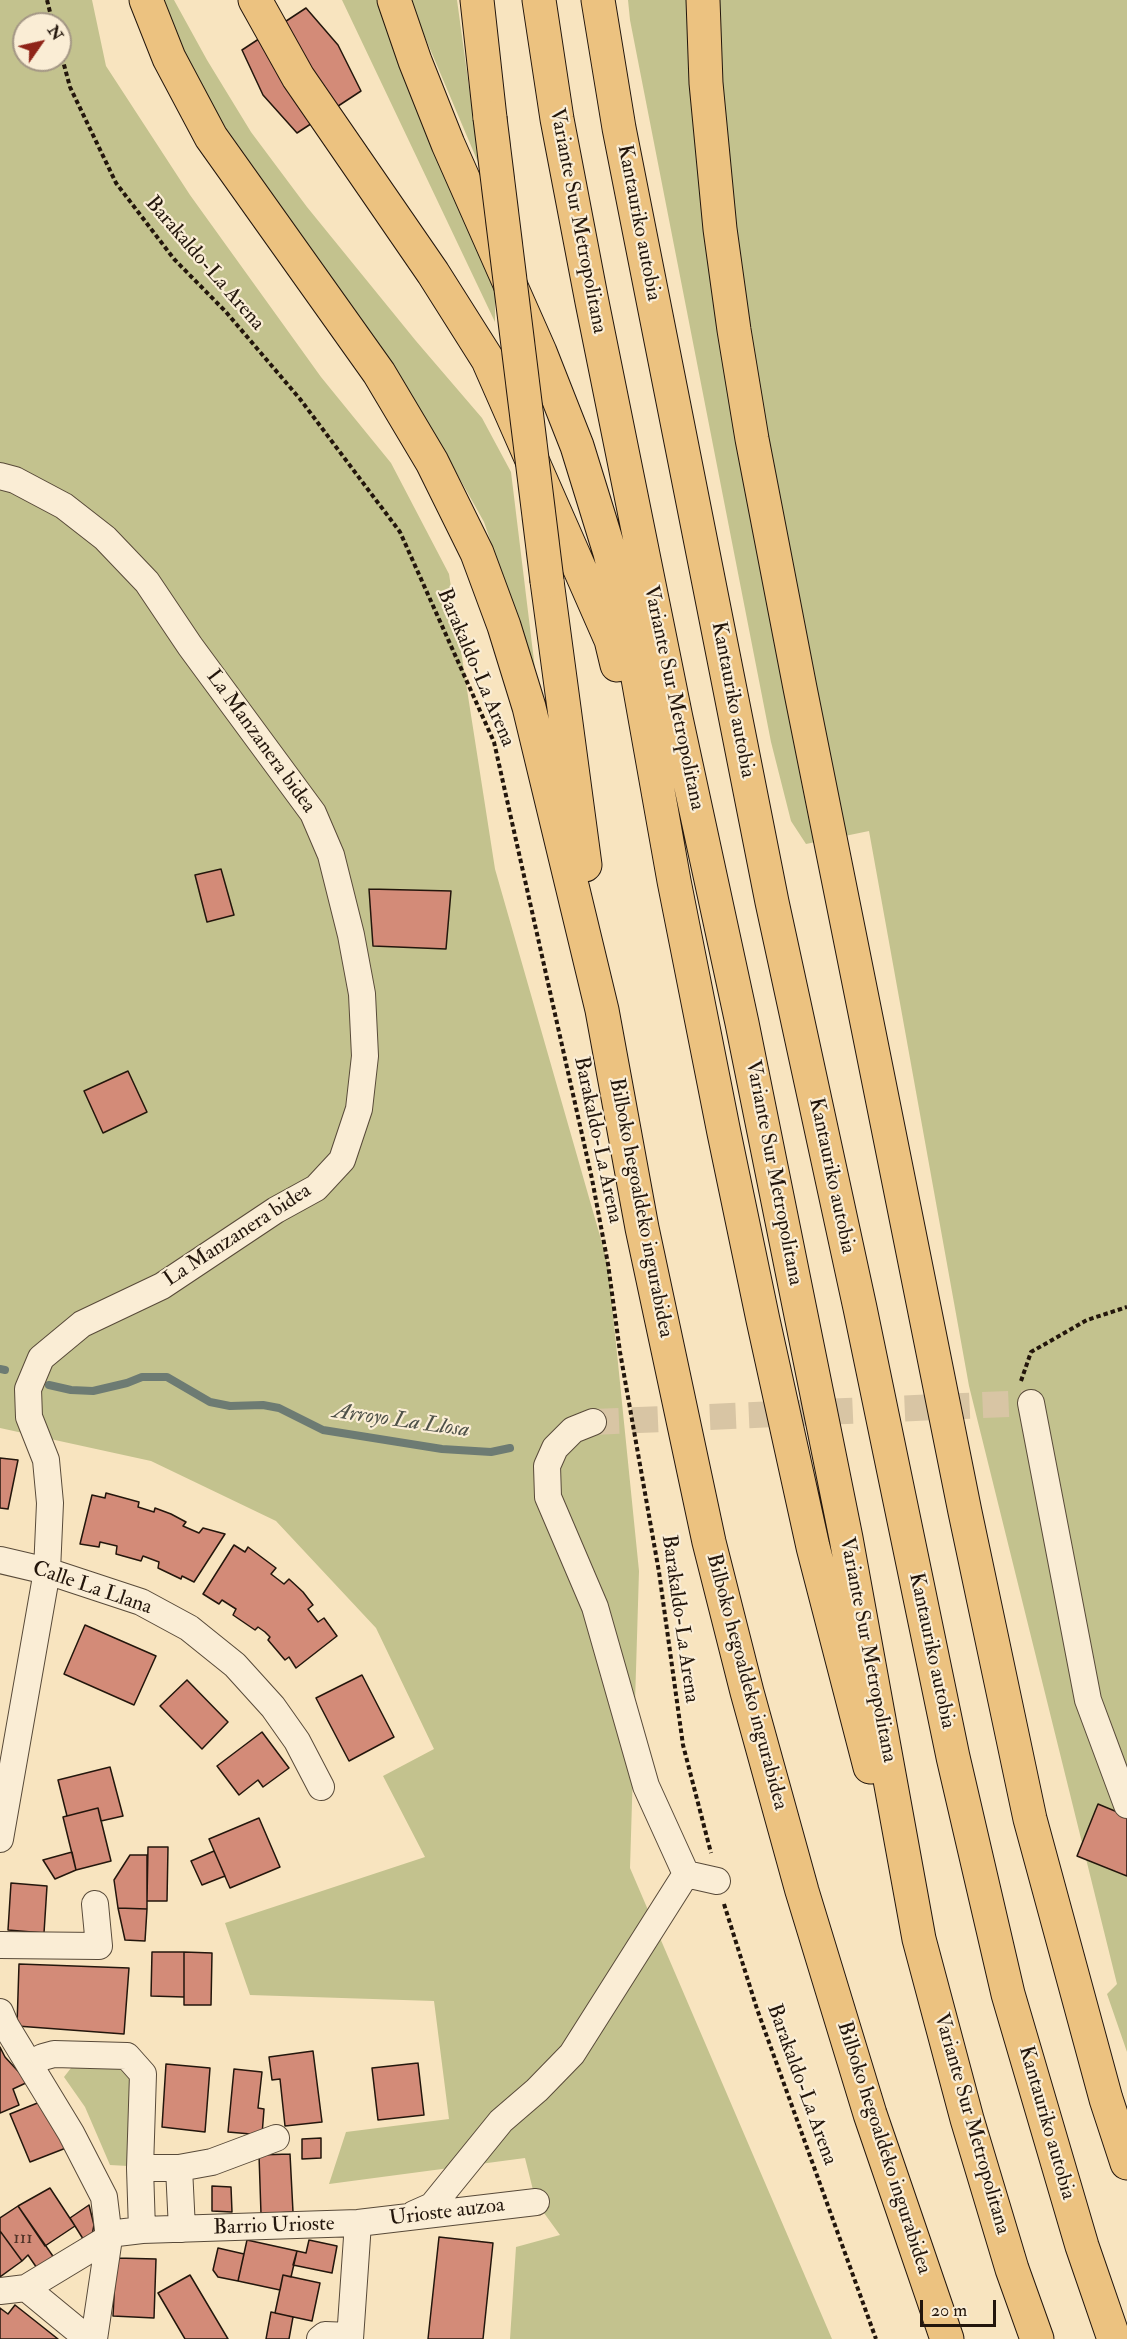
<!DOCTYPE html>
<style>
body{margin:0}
#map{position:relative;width:1127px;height:2339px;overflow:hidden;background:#f8e4bf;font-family:"IM FELL Double Pica",serif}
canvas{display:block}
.north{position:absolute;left:12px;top:12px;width:60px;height:60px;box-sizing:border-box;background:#faedd5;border:2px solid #a49785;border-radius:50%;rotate:56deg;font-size:16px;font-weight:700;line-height:24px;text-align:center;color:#23160c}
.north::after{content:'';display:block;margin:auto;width:21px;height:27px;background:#8f2418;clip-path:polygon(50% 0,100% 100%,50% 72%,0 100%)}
.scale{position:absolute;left:920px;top:2300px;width:76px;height:27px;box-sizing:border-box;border:3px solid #23160c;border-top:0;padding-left:8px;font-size:18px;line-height:21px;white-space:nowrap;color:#23160c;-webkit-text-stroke:4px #faedd5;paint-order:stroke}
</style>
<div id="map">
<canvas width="1127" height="2339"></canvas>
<div class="north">N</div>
<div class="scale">20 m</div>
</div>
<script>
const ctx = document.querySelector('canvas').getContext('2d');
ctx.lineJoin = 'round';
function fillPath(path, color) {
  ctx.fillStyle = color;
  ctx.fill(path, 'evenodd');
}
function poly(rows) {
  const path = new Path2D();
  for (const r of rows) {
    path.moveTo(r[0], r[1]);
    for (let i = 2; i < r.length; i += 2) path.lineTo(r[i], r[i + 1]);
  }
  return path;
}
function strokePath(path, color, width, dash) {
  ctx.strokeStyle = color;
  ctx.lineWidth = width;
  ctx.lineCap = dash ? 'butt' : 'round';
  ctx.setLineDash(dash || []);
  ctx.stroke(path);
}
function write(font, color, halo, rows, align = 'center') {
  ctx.font = font + ' "IM FELL Double Pica",serif';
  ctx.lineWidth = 4.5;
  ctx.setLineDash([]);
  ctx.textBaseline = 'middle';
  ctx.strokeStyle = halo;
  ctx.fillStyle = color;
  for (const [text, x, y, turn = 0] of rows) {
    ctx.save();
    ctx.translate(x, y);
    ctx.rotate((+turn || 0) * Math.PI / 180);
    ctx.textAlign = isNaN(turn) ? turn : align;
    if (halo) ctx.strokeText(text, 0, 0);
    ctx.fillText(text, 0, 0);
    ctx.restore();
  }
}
const green = poly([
 [0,0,92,0,106,66,190,195,321,377,391,463,449,574,495,869,608,1264,639,1571,630,1868,832,2339,510,2339,516,2247,560,2235,536,2202,525,2158,329,2184,346,2132,449,2119,434,2001,250,1995,225,1923,425,1857,383,1776,434,1749,376,1628,276,1521,151,1461,0,1428],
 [24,24,60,24,60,60,24,60],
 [162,0,174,0,207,60,251,132,307,207,416,341,482,418,511,472,535,669,484,522,437,438,382,348,211,107,183,52],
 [342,0,378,0,495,284,495,322],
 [410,0,457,0,480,167,411,4],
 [628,0,1127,0,1127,2052,1107,1994,1117,1984,969,1386,869,831,806,844,791,821,771,742,630,20],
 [71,2068,120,2069,132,2080,128,2166,110,2165,85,2107,64,2077]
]);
const stream = poly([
 [0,1369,5,1370],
 [49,1385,71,1390,93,1391,127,1383,142,1377,167,1377,210,1402,230,1406,263,1405,279,1408,323,1430,442,1449,491,1452,510,1448]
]);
const building = poly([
 [306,8,338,45,361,91,297,133,263,95,242,50,306,8],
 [221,869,234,915,207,922,195,875,221,869],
 [369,889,451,891,446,949,373,946,369,889],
 [128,1071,147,1112,103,1133,84,1091,128,1071],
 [0,1458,18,1460,8,1509,0,1508,0,1458],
 [106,1493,139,1502,138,1507,154,1512,155,1508,171,1514,186,1522,183,1526,199,1533,203,1528,225,1534,194,1582,182,1576,181,1579,158,1568,159,1562,143,1556,141,1561,116,1554,117,1546,100,1542,99,1547,80,1544,92,1495,105,1498,106,1493],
 [234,1545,245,1552,248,1547,276,1568,271,1574,284,1584,289,1579,303,1592,313,1605,308,1609,318,1622,324,1618,337,1636,296,1668,289,1657,285,1660,268,1640,270,1637,265,1632,258,1627,255,1630,233,1615,236,1609,222,1600,219,1604,203,1594,234,1545],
 [85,1625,156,1656,134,1705,64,1674,85,1625],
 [362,1675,394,1737,349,1761,316,1698,362,1675],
 [187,1680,228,1722,202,1749,160,1706,187,1680],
 [262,1732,289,1768,263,1787,258,1780,239,1795,217,1766,262,1732],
 [110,1767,123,1816,101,1821,98,1808,67,1816,58,1780,110,1767],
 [1098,1804,1127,1816,1127,1876,1077,1856,1098,1804],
 [98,1808,111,1861,76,1870,63,1817,98,1808],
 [259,1818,280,1867,230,1888,209,1839,259,1818],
 [148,1847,168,1847,167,1901,147,1901,148,1847],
 [214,1851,225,1876,202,1885,191,1861,214,1851],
 [72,1852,76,1870,55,1879,43,1860,72,1852],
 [130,1855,147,1855,147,1909,118,1908,114,1880,130,1855],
 [11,1883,47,1886,44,1933,8,1930,11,1883],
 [118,1908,147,1909,145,1941,125,1940,118,1908],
 [152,1952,184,1952,184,1997,151,1996,152,1952],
 [184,1952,212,1953,211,2005,184,2005,184,1952],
 [19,1964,129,1968,124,2034,17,2026,19,1964],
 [0,2047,5,2057,28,2082,13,2089,19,2105,0,2113,0,2047],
 [313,2051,322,2122,285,2126,280,2079,272,2080,269,2057,313,2051],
 [418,2063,424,2115,378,2120,372,2068,418,2063],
 [166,2064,210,2068,205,2132,162,2127,166,2064],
 [234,2069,262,2072,258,2108,264,2109,262,2135,228,2132,234,2069],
 [40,2102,66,2148,30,2162,10,2114,40,2102],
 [321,2138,321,2158,302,2159,302,2139,321,2138],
 [290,2154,293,2212,261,2214,259,2155,290,2154],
 [212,2186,231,2187,232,2212,212,2211,212,2186],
 [50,2188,75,2226,45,2246,18,2206,50,2188],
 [89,2205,94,2225,92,2235,85,2242,70,2218,89,2205],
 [18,2206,57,2262,41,2274,28,2255,22,2261,0,2231,0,2218,18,2206],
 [0,2231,22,2261,0,2277,0,2231],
 [439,2237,493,2243,483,2339,428,2339,439,2237],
 [247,2240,297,2251,291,2277,283,2275,280,2290,238,2281,247,2240],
 [309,2240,337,2246,332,2273,293,2265,297,2251,306,2253,309,2240],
 [218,2248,244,2254,238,2281,218,2277,213,2270,218,2248],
 [116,2258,156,2259,154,2318,113,2316,116,2258],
 [190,2275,228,2339,185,2339,158,2293,190,2275],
 [283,2275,320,2283,312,2321,275,2313,283,2275],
 [15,2305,58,2339,0,2339,0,2308,8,2314,15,2305],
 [271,2312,293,2317,289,2339,266,2339,271,2312]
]);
const minorTunnel = poly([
 [593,1422,1031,1403]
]);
const path = poly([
 [47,0,53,24],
 [60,50,70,87,116,183,174,259,226,312,300,399,400,532,494,742,592,1179,608,1264,620,1352,659,1572,683,1745,711,1853],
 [1021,1381,1031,1352,1087,1320,1127,1307],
 [724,1904,757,2009,876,2339]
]);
const minor = poly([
 [0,476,15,480,64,506,105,538,147,582,190,646,313,813,331,855,351,935,362,994,365,1056,359,1109,342,1160,316,1188,276,1210,162,1286,82,1324,41,1358,28,1389,29,1417,46,1460,50,1503,47,1571,0,1839],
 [1031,1403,1088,1700,1127,1805],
 [593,1422,573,1430,555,1448,547,1466,548,1497,595,1607,646,1786,686,1874,717,1881],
 [0,1560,47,1571,141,1602,189,1628,235,1665,273,1707,297,1741,321,1787],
 [0,1945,99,1946,95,1904],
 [0,2012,6,2026,71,2133,104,2197,109,2238,94,2339],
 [29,2064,43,2057,54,2054,127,2056,143,2074,140,2168,142,2230],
 [140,2168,179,2168,212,2162,276,2138],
 [179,2168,182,2229],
 [414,2214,432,2206,501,2121,537,2090,572,2054,686,1874],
 [26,2288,88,2339],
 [0,2291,26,2288,117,2233,142,2230,358,2223,536,2202],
 [320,2339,325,2335,350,2336],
 [350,2339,358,2223]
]);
const highway = poly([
 [146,0,169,58,211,137,379,373,432,462,477,553,504,626,529,707,602,1010,642,1228,709,1542,747,1692,802,1891,870,2114,947,2339],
 [255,0,298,77,433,273,488,360,611,640,617,665],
 [394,0,415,61,448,144,540,352,577,446,610,553,631,639,674,881,724,1133,763,1320,813,1547,870,1767],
 [477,0,490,118],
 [539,0,557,119,592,302,676,718,742,1023,846,1538,919,1939,967,2119,1012,2269,1037,2339],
 [598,0,619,128,772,902,860,1308,953,1757,1008,1994,1082,2246,1114,2339],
 [703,0,706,83,720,229,734,330,752,439,800,688,965,1512,1030,1819,1106,2099,1127,2163],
 [547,581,585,865]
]);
const highwayBridge = poly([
 [490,118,547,581]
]);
const numberNames = [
 ["111",23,2239]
];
const streetNames = [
 ["Variante Sur Metropolitana",577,221,79],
 ["Kantauriko autobia",638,223,79],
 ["Barakaldo-La Arena",204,264,49],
 ["Barakaldo-La Arena",475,668,67],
 ["Variante Sur Metropolitana",673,698,78],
 ["Kantauriko autobia",732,700,79],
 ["La Manzanera bidea",260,742,54],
 ["Barakaldo-La Arena",597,1140,78],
 ["Variante Sur Metropolitana",773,1173,79],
 ["Kantauriko autobia",831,1176,78],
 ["Bilboko hegoaldeko ingurabidea",640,1208,79],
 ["La Manzanera bidea",238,1236,-33],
 ["Calle La Llana",92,1589,19],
 ["Barakaldo-La Arena",679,1619,82],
 ["Variante Sur Metropolitana",867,1650,79],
 ["Kantauriko autobia",931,1651,78],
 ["Bilboko hegoaldeko ingurabidea",746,1682,75],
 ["Barakaldo-La Arena",801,2085,70],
 ["Kantauriko autobia",1046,2123,74],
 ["Variante Sur Metropolitana",971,2124,74],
 ["Bilboko hegoaldeko ingurabidea",883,2148,72],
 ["Urioste auzoa",447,2213,-7],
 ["Barrio Urioste",274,2227,-2]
];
const waterNames = [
 ["Arroyo La Llosa",401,1422,8]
];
fillPath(green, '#c3c28e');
strokePath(stream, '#6d7b73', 8);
fillPath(building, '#d38b78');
strokePath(building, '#23160c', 1.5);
strokePath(minorTunnel, '#d8c5a4', 26, [26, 13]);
strokePath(minor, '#584a39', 28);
strokePath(highway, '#23160c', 35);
strokePath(path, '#23160c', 4, [4.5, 3]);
strokePath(minor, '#faedd5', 26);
strokePath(highway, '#ecc280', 33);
strokePath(highwayBridge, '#23160c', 35, []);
strokePath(highwayBridge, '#ecc280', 33);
write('18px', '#4f3327', null, numberNames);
write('21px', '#23160c', '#faedd5', streetNames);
write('italic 22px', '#4e5148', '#faedd5', waterNames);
</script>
